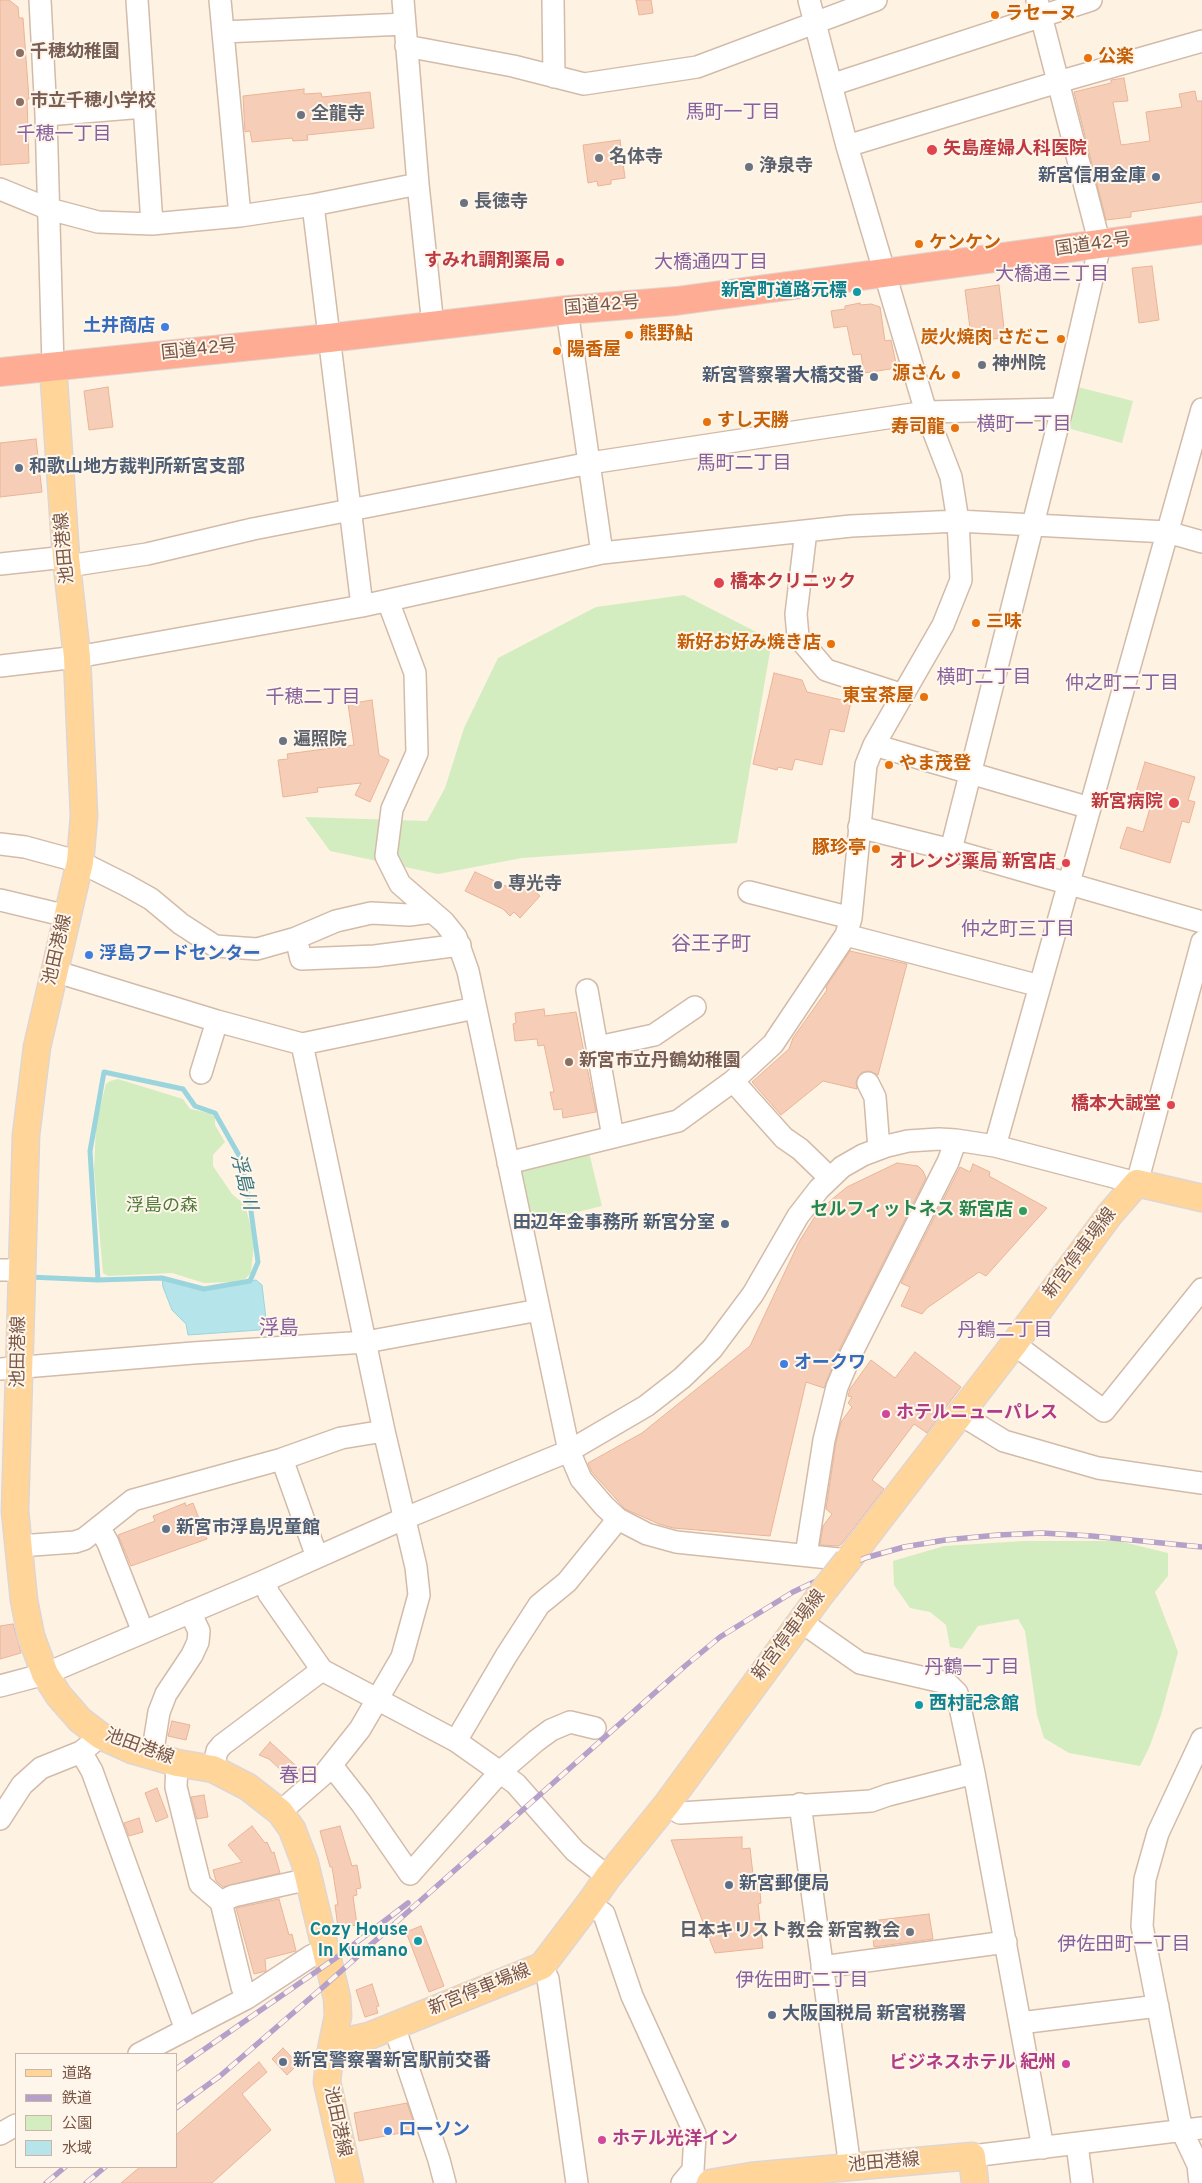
<!DOCTYPE html>
<meta charset="utf-8">
<style>
body{margin:0}
#map{position:relative;width:1202px;height:2183px;overflow:hidden;background:#fef3e3;font-family:Overpass,"Noto Sans JP",sans-serif}
canvas{display:block}
.legend{position:absolute;left:15px;top:2053px;width:162px;height:115px;box-sizing:border-box;background:#fff6eb;border:1px solid #c9b6a9;margin:0;padding:6px 9px;list-style:none;font-size:15px;color:#795646}
.legend li{display:flex;align-items:center;gap:10px;height:25px}
.legend b{width:25px;border:1px solid #c9b6a9}
</style>
<div id="map">
<canvas width="1202" height="2183"></canvas>
<ul class="legend">
<li><b style="height:6px;background:#ffd599"></b>道路</li>
<li><b style="height:6px;background:#b5a0c9"></b>鉄道</li>
<li><b style="height:14px;background:#d4edc0"></b>公園</li>
<li><b style="height:14px;background:#b5e4ea"></b>水域</li>
</ul>
</div>
<script>
const ctx = document.querySelector('canvas').getContext('2d');
ctx.lineJoin = 'round';
function fillPath(path, color) {
  ctx.fillStyle = color;
  ctx.fill(path, 'evenodd');
}
function poly(rows) {
  const path = new Path2D();
  for (const r of rows) {
    path.moveTo(r[0], r[1]);
    for (let i = 2; i < r.length; i += 2) path.lineTo(r[i], r[i + 1]);
  }
  return path;
}
function strokePath(path, color, width, dash) {
  ctx.strokeStyle = color;
  ctx.lineWidth = width;
  ctx.lineCap = dash ? 'butt' : 'round';
  ctx.setLineDash(dash || []);
  ctx.stroke(path);
}
function write(font, color, halo, rows, align = 'center') {
  ctx.font = font + ' Overpass,"Noto Sans JP",sans-serif';
  ctx.lineWidth = 4;
  ctx.setLineDash([]);
  ctx.textBaseline = 'middle';
  ctx.strokeStyle = halo;
  ctx.fillStyle = color;
  for (const [text, x, y, turn = 0] of rows) {
    ctx.save();
    ctx.translate(x, y);
    ctx.rotate((+turn || 0) * Math.PI / 180);
    ctx.textAlign = isNaN(turn) ? turn : align;
    if (halo) ctx.strokeText(text, 0, 0);
    ctx.fillText(text, 0, 0);
    ctx.restore();
  }
}
const green = poly([
 [1070,385,1133,401,1122,443,1060,426],
 [684,595,772,640,737,843,522,858,438,874,330,851,305,817,427,821,445,788,464,728,498,658,596,607],
 [118,1079,183,1099,190,1109,209,1113,215,1117,215,1125,225,1142,213,1155,213,1166,232,1194,245,1205,252,1231,254,1244,251,1273,245,1279,233,1282,204,1283,172,1273,108,1276,103,1273,94,1170,96,1123,106,1084,110,1081],
 [588,1148,602,1206,525,1225,512,1165],
 [1024,1541,1119,1541,1168,1553,1168,1576,1155,1592,1178,1652,1161,1715,1149,1748,1140,1766,1069,1753,1044,1738,1037,1715,1025,1631,1018,1619,978,1626,962,1649,950,1647,946,1625,930,1612,910,1608,894,1585,893,1561,944,1546]
]);
const water = poly([
 [162,1278,204,1289,256,1280,262,1285,266,1319,263,1328,259,1330,188,1335,186,1324,172,1310,163,1287,162,1278]
]);
const stream = poly([
 [29,1277,98,1280,162,1278,204,1289,250,1281,258,1262,251,1211,241,1159,215,1113,195,1106,183,1089,104,1072,90,1151,98,1280]
]);
const building = poly([
 [0,0,9,0,18,7,19,18,23,18,29,99,27,99,29,163,0,165,0,0],
 [636,0,651,0,653,13,639,15,636,0],
 [1124,78,1128,101,1113,102,1121,145,1150,141,1146,112,1182,107,1179,94,1195,91,1197,101,1202,101,1202,202,1131,212,1131,217,1106,220,1074,92,1111,83,1111,80,1124,78],
 [304,89,304,94,321,93,322,97,370,92,374,128,307,135,308,140,293,141,292,138,252,142,250,131,245,132,243,96,304,89],
 [620,140,625,178,611,180,611,184,598,186,597,181,588,183,583,145,620,140],
 [1152,266,1159,320,1139,323,1132,268,1152,266],
 [999,285,1005,337,972,343,965,290,999,285],
 [860,303,860,305,871,304,880,307,885,341,891,340,897,368,864,373,861,354,853,355,847,326,834,328,831,311,845,309,845,306,860,303],
 [108,387,113,427,89,430,84,391,108,387],
 [36,439,42,492,0,497,0,443,36,439],
 [774,673,802,680,807,692,851,702,844,732,830,729,822,765,795,759,792,770,778,767,777,770,753,764,774,673],
 [372,700,379,755,389,760,370,802,355,795,361,783,317,788,318,792,283,797,278,760,288,759,287,754,354,745,348,704,372,700],
 [1145,762,1195,777,1188,800,1195,802,1189,823,1182,821,1170,863,1120,848,1127,827,1143,832,1152,801,1147,799,1148,795,1136,792,1145,762],
 [475,872,508,887,518,876,540,896,520,918,514,912,510,916,503,909,465,891,475,872],
 [850,951,907,964,878,1075,869,1071,862,1072,856,1082,857,1089,823,1081,781,1115,752,1082,789,1049,793,1038,827,990,826,987,850,951],
 [544,1009,545,1016,576,1012,596,1112,563,1118,562,1109,554,1110,550,1092,554,1092,544,1045,538,1046,537,1039,515,1041,513,1024,516,1023,515,1013,544,1009],
 [897,1163,918,1166,923,1171,926,1178,840,1348,824,1388,806,1382,770,1536,673,1528,659,1524,625,1509,592,1472,588,1463,642,1433,750,1346,799,1242,819,1210,847,1187,897,1163],
 [973,1164,990,1172,989,1176,1047,1208,986,1276,979,1272,927,1308,922,1314,901,1306,910,1287,901,1283,960,1167,970,1172,973,1164],
 [915,1352,961,1387,927,1433,914,1424,872,1480,884,1489,843,1542,839,1546,820,1545,823,1526,832,1514,826,1509,836,1442,841,1422,852,1407,848,1403,852,1397,848,1396,850,1389,871,1360,895,1378,915,1352],
 [185,1503,186,1506,193,1503,207,1539,131,1566,118,1535,155,1521,153,1516,185,1503],
 [13,1624,21,1653,0,1659,0,1626,13,1624],
 [172,1721,190,1725,186,1740,168,1736,172,1721],
 [270,1742,305,1774,295,1783,269,1759,259,1755,270,1742],
 [157,1788,168,1817,156,1822,145,1793,157,1788],
 [204,1795,208,1817,197,1819,191,1797,204,1795],
 [139,1818,143,1832,129,1836,124,1823,139,1818],
 [252,1826,265,1843,267,1842,272,1853,274,1852,280,1873,223,1887,216,1881,213,1870,242,1862,228,1845,252,1826],
 [340,1826,352,1866,357,1865,361,1888,356,1889,357,1895,353,1896,357,1925,338,1928,335,1905,338,1905,332,1867,330,1867,320,1831,340,1826],
 [742,1837,742,1849,750,1848,754,1883,759,1882,761,1903,758,1904,763,1948,715,1953,671,1840,742,1837],
 [279,1899,289,1935,292,1934,296,1951,265,1959,266,1971,254,1974,236,1908,279,1899],
 [929,1914,933,1939,874,1947,871,1921,929,1914],
 [421,1926,444,1986,429,1992,406,1932,421,1926],
 [372,1984,379,2006,376,2007,378,2013,365,2017,356,1990,372,1984],
 [283,2048,298,2064,287,2075,272,2059,283,2048],
 [259,2062,267,2072,242,2094,271,2130,212,2183,121,2183,140,2167,176,2167,176,2135,259,2062],
 [407,2103,416,2130,359,2141,354,2113,407,2103]
]);
const minor = poly([
 [40,0,46,115,53,366],
 [137,0,152,224],
 [220,0,240,216],
 [403,0,418,184,433,326],
 [553,0,554,77],
 [223,32,405,24],
 [406,46,513,66,584,84,697,67,876,0],
 [831,85,1091,0],
 [46,115,144,107],
 [847,146,1058,82,1202,41],
 [0,189,49,209,98,222,152,224,240,216,313,205,418,184],
 [313,205,362,606],
 [567,310,602,553],
 [806,531,796,614,798,637,826,670,903,695],
 [0,564,66,557],
 [68,566,147,554,253,529,590,463,926,412,1062,409],
 [388,601,415,673,417,753,392,809,386,856,400,884,444,922,456,937,468,971,569,1451,581,1479,604,1506,618,1519,647,1534,676,1542,848,1560],
 [0,666,77,657,362,606,602,553,851,526,958,521,1167,532,1202,542],
 [874,745,1090,808],
 [859,827,951,850,1202,922],
 [0,844,25,847,80,862,126,885,151,899,181,924,215,946,257,949,296,938,336,921,371,913,409,915,432,912],
 [951,850,1062,409,1100,245,1037,0],
 [749,892,851,918],
 [0,900,67,916],
 [846,935,1040,986],
 [296,938,301,959,375,956,460,945],
 [54,971,217,1021,302,1044,475,1008],
 [587,990,613,1137],
 [598,1047,654,1035,695,1007],
 [201,1073,217,1021],
 [733,1081,784,1138,800,1149,830,1178],
 [868,1083,875,1097,879,1149],
 [995,1146,1202,409],
 [508,1163,678,1121,733,1081,773,1044,846,935,851,918,866,765,874,745,943,625,961,580,958,521,951,477,926,412,847,146,809,0],
 [0,1270,21,1270],
 [1014,1344,1104,1411,1202,1289],
 [0,1369,193,1353,366,1342,539,1310],
 [960,1414,1004,1441,1098,1468,1202,1483],
 [282,1459,317,1557],
 [99,1527,108,1543,143,1632],
 [19,1546,75,1542,84,1539,133,1500,282,1459,341,1438,384,1431],
 [806,1555,824,1440,837,1387,851,1354,948,1162,956,1140],
 [264,1581,269,1594,322,1670,456,1741,500,1772,516,1784,575,1851,608,1877],
 [800,1621,860,1663,947,1683,957,1693,974,1773,1043,2148],
 [0,1686,45,1674,264,1581,403,1519,569,1451,646,1406,682,1378,712,1349,753,1294,798,1216,819,1189,842,1167,863,1155,887,1146,908,1141,939,1139,956,1140,995,1146,1137,1183,1202,942],
 [456,1741,506,1656,539,1605,567,1582,618,1519],
 [81,1752,92,1771,186,2030],
 [152,1756,159,1712,166,1694,192,1655,198,1642,199,1631,190,1612],
 [177,1763,176,1787,200,1884,221,1902,233,1896,309,1879],
 [332,1766,361,1803,410,1874,500,1772,536,1741,551,1730,570,1722,595,1728],
 [213,1769,217,1751,222,1745,322,1670],
 [667,1804,680,1813,871,1801,888,1795,974,1773],
 [800,1804,850,2167],
 [280,1812,325,1773,360,1729,402,1657,419,1595,416,1567,384,1431,302,1044],
 [0,1819,22,1785,41,1768,81,1752,91,1744],
 [221,1902,242,1987,247,1998],
 [589,1904,604,1914,632,1996,695,2134,693,2170,682,2183],
 [542,1966,548,1979,577,2183],
 [822,1967,1006,1942],
 [1020,2023,1158,2006],
 [394,2026,439,2160,445,2183],
 [139,2054,247,1998,311,1956,325,1950],
 [0,2134,16,2125],
 [1077,2144,1082,2183],
 [972,2156,1202,2128],
 [1200,2183,1198,2165,1182,2131,1142,1926,1145,1879,1158,1833,1202,1739]
]);
const major = poly([
 [53,366,66,557,77,657,84,816,80,862,37,1047,26,1135,15,1511,24,1600,31,1636,45,1674,59,1696,80,1720,101,1736,132,1750,177,1763,213,1769,248,1787,280,1812,292,1829,305,1863,337,1998,338,2016,330,2055,327,2082,350,2183],
 [848,1560,1014,1344,1110,1214,1137,1183,1202,1198],
 [332,2044,369,2036,542,1966,589,1904,608,1877,667,1804,821,1594],
 [710,2183,751,2176,972,2156,975,2183]
]);
const highway = poly([
 [0,372,329,338,567,310,676,301,1202,230]
]);
const rail = poly([
 [176,2069,340,1955,408,1903],
 [176,2108,220,2076,322,1988,685,1666,720,1637,793,1592,865,1558,904,1547,945,1540,998,1535,1042,1533,1092,1536,1202,1547],
 [46,2183,65,2167],
 [86,2183,105,2167]
]);
const majorBridge = poly([
 [821,1594,848,1560]
]);
const markers = [
 [995,15,5,"#e8710a"],
 [20,53,5,"#8d6e63"],
 [1088,58,5,"#e8710a"],
 [20,102,5,"#8d6e63"],
 [301,115,5,"#6b7280"],
 [932,150,6,"#e0444e"],
 [599,158,5,"#6b7280"],
 [749,167,5,"#6b7280"],
 [1156,177,5,"#5c6f8a"],
 [464,203,5,"#6b7280"],
 [919,244,5,"#e8710a"],
 [560,262,5,"#e0444e"],
 [857,292,5,"#0f9aa8"],
 [165,327,5,"#3f7fe0"],
 [629,335,5,"#e8710a"],
 [1061,339,5,"#e8710a"],
 [557,351,5,"#e8710a"],
 [982,365,5,"#6b7280"],
 [956,375,5,"#e8710a"],
 [874,377,5,"#5c6f8a"],
 [707,422,5,"#e8710a"],
 [955,428,5,"#e8710a"],
 [19,468,5,"#5c6f8a"],
 [719,583,6,"#e0444e"],
 [976,623,5,"#e8710a"],
 [831,644,5,"#e8710a"],
 [924,697,5,"#e8710a"],
 [283,741,5,"#6b7280"],
 [889,765,5,"#e8710a"],
 [1174,803,6,"#e0444e"],
 [876,849,5,"#e8710a"],
 [1066,863,5,"#e0444e"],
 [498,885,5,"#6b7280"],
 [89,955,5,"#3f7fe0"],
 [569,1062,5,"#8d6e63"],
 [1171,1105,5,"#e0444e"],
 [1023,1211,5,"#2e9e5b"],
 [725,1224,5,"#5c6f8a"],
 [784,1364,5,"#3f7fe0"],
 [886,1414,5,"#d1479c"],
 [166,1529,5,"#5c6f8a"],
 [919,1705,5,"#0f9aa8"],
 [729,1885,5,"#5c6f8a"],
 [910,1932,5,"#6b7280"],
 [418,1941,5,"#0f9aa8"],
 [772,2015,5,"#5c6f8a"],
 [283,2062,5,"#5c6f8a"],
 [1066,2064,5,"#d1479c"],
 [388,2131,5,"#3f7fe0"],
 [602,2140,5,"#d1479c"]
];
const foodNames = [
 ["ラセーヌ",1005,15],
 ["公楽",1098,58],
 ["ケンケン",929,244],
 ["熊野鮎",639,335],
 ["炭火焼肉 さだこ",1051,339,"right"],
 ["陽香屋",567,351],
 ["源さん",946,375,"right"],
 ["すし天勝",717,422],
 ["寿司龍",945,428,"right"],
 ["三味",986,623],
 ["新好お好み焼き店",821,644,"right"],
 ["東宝茶屋",914,697,"right"],
 ["やま茂登",899,765],
 ["豚珍亭",866,849,"right"]
];
const educationNames = [
 ["千穂幼稚園",30,53],
 ["市立千穂小学校",30,102],
 ["新宮市立丹鶴幼稚園",579,1062]
];
const worshipNames = [
 ["全龍寺",311,115],
 ["名体寺",609,158],
 ["浄泉寺",759,167],
 ["長徳寺",474,203],
 ["神州院",992,365],
 ["遍照院",293,741],
 ["専光寺",508,885],
 ["日本キリスト教会 新宮教会",900,1932,"right"]
];
const healthNames = [
 ["矢島産婦人科医院",943,150,"left"],
 ["すみれ調剤薬局",550,262],
 ["橋本クリニック",730,583,"left"],
 ["新宮病院",1163,803],
 ["オレンジ薬局 新宮店",1056,863],
 ["橋本大誠堂",1161,1105]
];
const serviceNames = [
 ["新宮信用金庫",1146,177,"right"],
 ["新宮警察署大橋交番",864,377,"right"],
 ["和歌山地方裁判所新宮支部",29,468],
 ["田辺年金事務所 新宮分室",715,1224,"right"],
 ["新宮市浮島児童館",176,1529],
 ["新宮郵便局",739,1885],
 ["大阪国税局 新宮税務署",782,2015],
 ["新宮警察署新宮駅前交番",293,2062]
];
const streetNames = [
 ["国道42号",1093,246,-8],
 ["国道42号",602,307,-5],
 ["国道42号",199,351,-6],
 ["池田港線",66,548,-95],
 ["池田港線",59,950,-77],
 ["新宮停車場線",1081,1254,-53],
 ["池田港線",20,1352,-89],
 ["新宮停車場線",790,1636,-53],
 ["池田港線",139,1748,20],
 ["新宮停車場線",480,1991,-22],
 ["池田港線",336,2122,78],
 ["池田港線",884,2164,-5]
];
const cultureNames = [
 ["新宮町道路元標",847,292],
 ["西村記念館",929,1705,"left"],
 ["Cozy House",408,1931],
 ["In Kumano",408,1952]
];
const shopNames = [
 ["土井商店",155,327,"right"],
 ["浮島フードセンター",99,955],
 ["オークワ",794,1364],
 ["ローソン",398,2131]
];
const parkNames = [
 ["浮島の森",162,1207]
];
const leisureNames = [
 ["セルフィットネス 新宮店",1013,1211]
];
const hotelNames = [
 ["ホテルニューパレス",896,1414],
 ["ビジネスホテル 紀州",1056,2064,"right"],
 ["ホテル光洋イン",612,2140]
];
const neighbourhoodNames = [
 ["馬町一丁目",733,114],
 ["千穂一丁目",64,136],
 ["大橋通四丁目",711,264],
 ["大橋通三丁目",1052,276],
 ["横町一丁目",1024,426],
 ["馬町二丁目",744,465],
 ["横町二丁目",984,679],
 ["仲之町二丁目",1122,685],
 ["千穂二丁目",313,699],
 ["仲之町三丁目",1018,931],
 ["丹鶴二丁目",1005,1332],
 ["丹鶴一丁目",972,1669],
 ["伊佐田町一丁目",1124,1946],
 ["伊佐田町二丁目",802,1982]
];
const waterNames = [
 ["浮島川",242,1182,76]
];
const quarterNames = [
 ["谷王子町",711,946],
 ["浮島",279,1330],
 ["春日",299,1778]
];
fillPath(green, '#d4edc0');
fillPath(water, '#b5e4ea');
strokePath(water, '#9ad5dd', 1);
strokePath(stream, '#9ad5dd', 5);
fillPath(building, '#f6ceb8');
strokePath(building, '#ebb396', 1);
strokePath(minor, '#d3bbaa', 24);
strokePath(major, '#dfd6d3', 29);
strokePath(highway, '#dfd6d3', 30);
strokePath(minor, '#fff', 21);
strokePath(major, '#ffd599', 26);
strokePath(highway, '#feac94', 28);
strokePath(rail, '#b5a0c9', 5.5);
strokePath(rail, '#fff6eb', 4, [11]);
strokePath(majorBridge, '#dfd6d3', 29, []);
strokePath(majorBridge, '#ffd599', 26);
for (const [x, y, r, color] of markers) {
  const dot = new Path2D();
  dot.arc(x, y, r, 0, 2 * Math.PI);
  ctx.fillStyle = color;
  ctx.fill(dot);
  strokePath(dot, '#fff6eb', 2);
}
write('bold 18px', '#c56008', '#fff6eb', foodNames, 'left');
write('bold 18px', '#785e54', '#fff6eb', educationNames, 'left');
write('bold 18px', '#5b616d', '#fff6eb', worshipNames, 'left');
write('bold 18px', '#be3a42', '#fff6eb', healthNames, 'right');
write('bold 18px', '#4e5e75', '#fff6eb', serviceNames, 'left');
write('18px', '#795646', '#fff6eb', streetNames);
write('bold 18px', '#0d838f', '#fff6eb', cultureNames, 'right');
write('bold 18px', '#366cbe', '#fff6eb', shopNames, 'left');
write('18px', '#4f7a3b', '#fff6eb', parkNames);
write('bold 18px', '#27864d', '#fff6eb', leisureNames, 'right');
write('bold 18px', '#b23c85', '#fff6eb', hotelNames, 'left');
write('19px', '#87619d', '#fff6eb', neighbourhoodNames);
write('italic 19px', '#387680', '#fff6eb', waterNames);
write('20px', '#87619d', '#fff6eb', quarterNames);
</script>
